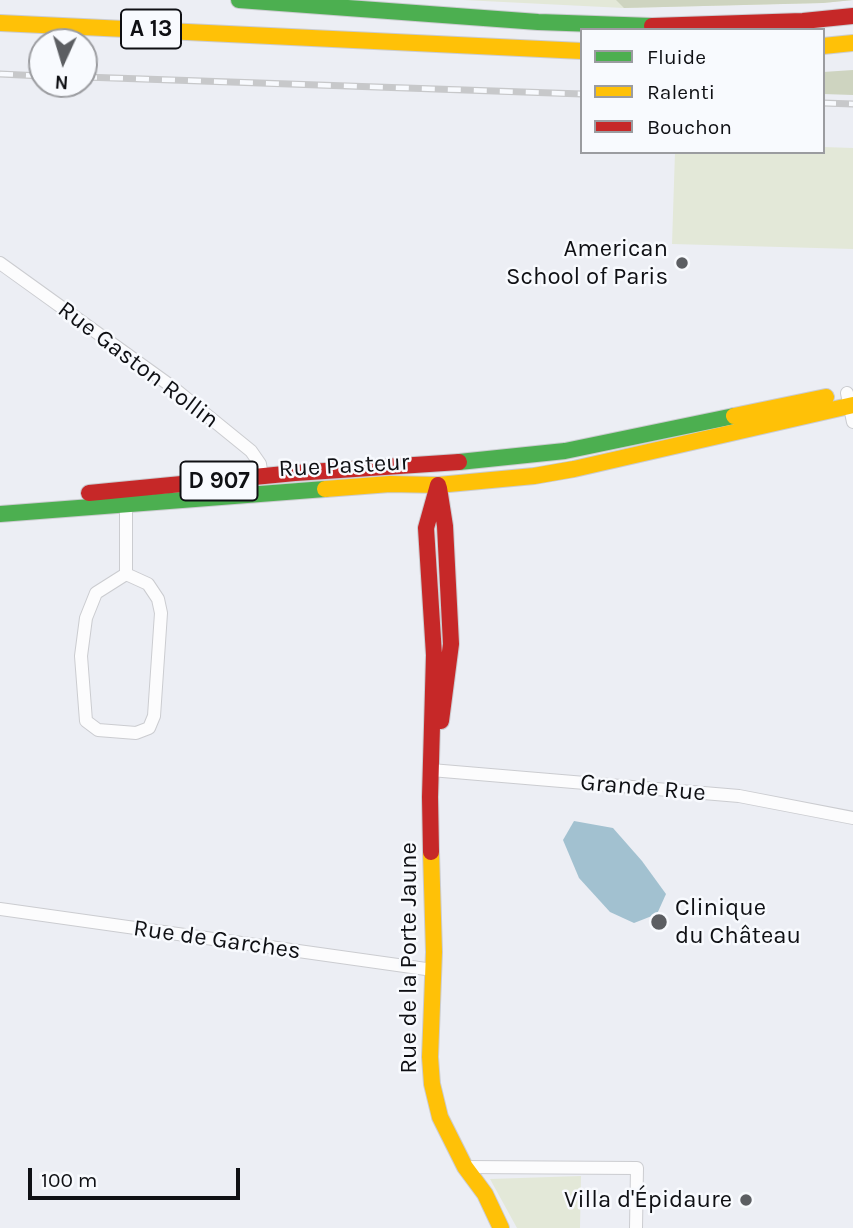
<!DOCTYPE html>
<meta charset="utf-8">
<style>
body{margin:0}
#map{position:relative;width:853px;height:1228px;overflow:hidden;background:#eceef4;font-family:Karla,sans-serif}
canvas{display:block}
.legend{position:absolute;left:580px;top:28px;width:245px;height:126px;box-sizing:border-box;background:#f8fafe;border:2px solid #9b9ca0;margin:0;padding:9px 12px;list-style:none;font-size:21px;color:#0f1014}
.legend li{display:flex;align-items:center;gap:14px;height:35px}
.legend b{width:35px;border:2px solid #9b9ca0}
.north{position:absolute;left:28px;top:28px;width:70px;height:70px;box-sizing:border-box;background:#f8fafe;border:2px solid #9b9ca0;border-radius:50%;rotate:184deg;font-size:19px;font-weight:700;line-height:28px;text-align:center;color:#0f1014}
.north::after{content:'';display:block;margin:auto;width:24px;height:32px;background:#5c5e62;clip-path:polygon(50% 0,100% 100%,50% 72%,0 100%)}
.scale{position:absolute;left:28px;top:1168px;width:212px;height:32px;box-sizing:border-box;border:4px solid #0f1014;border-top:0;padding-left:9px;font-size:21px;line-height:24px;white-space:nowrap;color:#0f1014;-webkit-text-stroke:5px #f8fafe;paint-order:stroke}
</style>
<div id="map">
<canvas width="853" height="1228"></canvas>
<ul class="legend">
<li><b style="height:9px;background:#4caf50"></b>Fluide</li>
<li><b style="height:9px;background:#ffc107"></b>Ralenti</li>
<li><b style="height:9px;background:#c62828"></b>Bouchon</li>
</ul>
<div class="north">N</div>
<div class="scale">100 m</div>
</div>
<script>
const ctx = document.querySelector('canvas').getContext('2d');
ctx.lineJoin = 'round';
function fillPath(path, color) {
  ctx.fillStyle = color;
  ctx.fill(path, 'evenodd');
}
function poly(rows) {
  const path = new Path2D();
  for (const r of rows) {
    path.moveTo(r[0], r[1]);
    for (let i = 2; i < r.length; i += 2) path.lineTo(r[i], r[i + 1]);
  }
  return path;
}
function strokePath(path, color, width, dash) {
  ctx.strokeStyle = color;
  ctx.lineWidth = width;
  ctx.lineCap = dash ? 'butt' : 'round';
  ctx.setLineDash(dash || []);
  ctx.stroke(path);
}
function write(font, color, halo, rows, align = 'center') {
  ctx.font = font + ' Karla,sans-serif';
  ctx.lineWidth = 5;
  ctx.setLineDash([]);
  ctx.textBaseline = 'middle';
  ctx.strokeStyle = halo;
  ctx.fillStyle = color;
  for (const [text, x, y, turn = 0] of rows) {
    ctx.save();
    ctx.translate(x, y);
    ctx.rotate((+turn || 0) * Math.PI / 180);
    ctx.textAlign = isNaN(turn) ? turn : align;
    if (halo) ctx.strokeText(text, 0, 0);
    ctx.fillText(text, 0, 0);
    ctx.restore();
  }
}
const green = poly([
 [463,0,853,0,823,3,624,8],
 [823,147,853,148,853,249,672,244,675,152,823,152],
 [581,1176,580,1228,517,1228,490,1179]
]);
const forest = poly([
 [616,0,853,0,823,3,624,8],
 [853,70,853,95,823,94,823,72]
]);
const water = poly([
 [574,821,613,828,642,861,666,894,657,914,634,923,610,912,579,878,563,840]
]);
const street = poly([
 [0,263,171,386,251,451,260,464,262,477],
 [847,393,853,422],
 [126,500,126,574],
 [126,574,148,584,158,599,161,613,154,716,149,728,136,733,98,730,86,721,81,656,86,618,96,593,126,574],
 [431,770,739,796,853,818],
 [0,909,433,970],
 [465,1167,637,1168,636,1228]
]);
const fast = poly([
 [239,0,538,22,652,26],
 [459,462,565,451,734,416],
 [0,514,325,489]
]);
const slow = poly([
 [0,23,582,51],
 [823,46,853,43],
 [734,416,826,397],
 [325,489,390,484,438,485,534,476,574,469,853,405],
 [431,852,434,952,430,1057,432,1084,440,1117,465,1167,485,1194,501,1228]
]);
const jam = poly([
 [652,26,803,21,853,16],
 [439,488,445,526,451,644,441,721],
 [89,493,295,473,459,462],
 [431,852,430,797,434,655,426,528,438,485]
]);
const rail = poly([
 [0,74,42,76],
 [84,77,582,94],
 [823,103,853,104]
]);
const markers = [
 [682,263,7,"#5c5e62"],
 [659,922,9,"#5c5e62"],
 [746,1200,7,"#5c5e62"]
];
const shields = [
 [151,29,60],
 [219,481,77]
];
const shieldNames = [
 ["A 13",151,29],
 ["D 907",219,481]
];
const poiNames = [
 ["American",668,249],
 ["School of Paris",668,277],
 ["Clinique",675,908,"left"],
 ["du Château",675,936,"left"],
 ["Villa d'Épidaure",732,1200]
];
const streetNames = [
 ["Rue Gaston Rollin",138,365,37],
 ["Rue Pasteur",344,466,-3],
 ["Grande Rue",643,788,5],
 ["Rue de Garches",217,940,8],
 ["Rue de la Porte Jaune",409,958,-90]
];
fillPath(green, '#e3e8d8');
fillPath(forest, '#ced4c0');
fillPath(water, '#a2c1d0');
strokePath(street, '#cbccd0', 14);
strokePath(fast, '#cbccd0', 18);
strokePath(slow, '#cbccd0', 18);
strokePath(jam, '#cbccd0', 18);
strokePath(street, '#fcfcfd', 12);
strokePath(fast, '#4caf50', 16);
strokePath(slow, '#ffc107', 16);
strokePath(jam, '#c62828', 16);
strokePath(rail, '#c7c8ca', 7);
strokePath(rail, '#f8fafe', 4.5, [13]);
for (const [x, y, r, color] of markers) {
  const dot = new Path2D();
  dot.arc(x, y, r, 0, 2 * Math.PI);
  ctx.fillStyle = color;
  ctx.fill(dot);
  strokePath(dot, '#f8fafe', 2.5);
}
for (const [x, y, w] of shields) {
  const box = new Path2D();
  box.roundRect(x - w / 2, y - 19.5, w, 39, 5);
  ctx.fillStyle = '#f8fafe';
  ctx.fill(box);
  strokePath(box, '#0f1014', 2);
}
write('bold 23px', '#0f1014', null, shieldNames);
write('24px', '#0f1014', '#f8fafe', poiNames, 'right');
write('24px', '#0f1014', '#f8fafe', streetNames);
</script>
